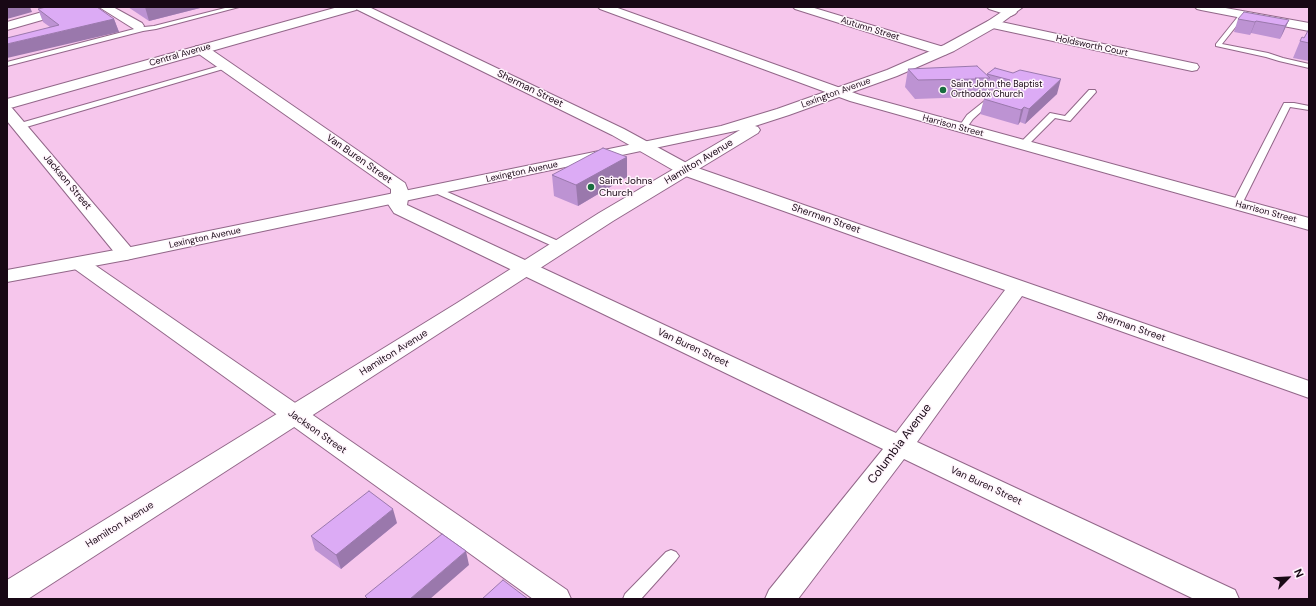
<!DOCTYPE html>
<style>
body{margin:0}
#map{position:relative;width:1316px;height:606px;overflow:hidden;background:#f6c6ec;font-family:"DM Sans",sans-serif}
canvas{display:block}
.frame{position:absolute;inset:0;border:8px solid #180815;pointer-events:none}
.north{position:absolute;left:1268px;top:558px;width:40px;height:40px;-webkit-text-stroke:3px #fff5fc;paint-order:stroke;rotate:66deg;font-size:11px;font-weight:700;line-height:16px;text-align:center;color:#180815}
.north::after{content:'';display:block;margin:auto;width:14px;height:18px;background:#180815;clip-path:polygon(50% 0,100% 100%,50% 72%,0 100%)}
</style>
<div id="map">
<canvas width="1316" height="606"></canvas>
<div class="frame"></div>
<div class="north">N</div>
</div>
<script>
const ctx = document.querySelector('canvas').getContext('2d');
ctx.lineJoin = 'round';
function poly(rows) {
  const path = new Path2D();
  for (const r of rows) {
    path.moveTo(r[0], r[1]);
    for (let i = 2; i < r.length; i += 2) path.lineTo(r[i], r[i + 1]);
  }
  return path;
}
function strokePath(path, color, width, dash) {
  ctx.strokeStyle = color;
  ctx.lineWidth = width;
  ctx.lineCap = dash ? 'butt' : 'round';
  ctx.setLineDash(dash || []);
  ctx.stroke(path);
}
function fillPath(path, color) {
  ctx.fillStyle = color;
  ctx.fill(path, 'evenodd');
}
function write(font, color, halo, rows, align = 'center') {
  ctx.font = font + ' "DM Sans",sans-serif';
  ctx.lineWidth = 3;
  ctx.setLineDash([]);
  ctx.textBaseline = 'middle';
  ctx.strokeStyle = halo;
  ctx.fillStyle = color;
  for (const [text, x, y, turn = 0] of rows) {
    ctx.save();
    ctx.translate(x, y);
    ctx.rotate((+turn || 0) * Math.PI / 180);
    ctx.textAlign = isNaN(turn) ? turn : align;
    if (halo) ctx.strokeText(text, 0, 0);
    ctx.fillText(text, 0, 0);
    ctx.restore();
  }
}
const lane = poly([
 [229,7,239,7,156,29,143,31,7,66,7,62,138,28,135,26,136,25,140,25,144,27,154,26,229,7],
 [1242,13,1245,15,1222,44,1268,53,1283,58,1309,64,1309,68,1279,61,1266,57,1216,46,1216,44,1240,14,1242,13],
 [223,65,226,65,230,67,23,128,17,128,16,126,17,124,223,65],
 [974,81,983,82,995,99,973,119,965,130,959,130,958,128,967,115,987,99,977,86,974,85,974,81],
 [1089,90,1095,90,1096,92,1070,121,1055,118,1026,147,1020,147,1019,145,1020,143,1050,113,1065,116,1089,90],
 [1284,103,1294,103,1309,106,1309,110,1290,107,1242,204,1240,206,1234,206,1232,204,1284,103],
 [436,187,565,244,566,246,565,248,557,248,433,192,431,190,433,188,436,187],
 [671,550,676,552,679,556,676,560,641,599,623,599,625,594,666,552,671,550]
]);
const street = poly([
 [99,7,113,7,142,23,144,26,142,29,134,29,99,7],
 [354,7,369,7,624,129,692,166,1309,381,1309,398,1022,296,917,442,1235,590,1239,599,1194,599,904,459,798,599,765,599,769,590,883,449,394,213,388,204,391,193,391,189,196,52,195,49,196,46,206,46,405,183,409,193,407,205,896,433,1005,290,680,174,612,135,356,9,354,7],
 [598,7,615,7,860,95,1309,218,1309,230,850,101,600,9,598,7],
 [793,7,811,7,947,48,948,51,947,54,942,55,937,54,795,9,793,7],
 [987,7,1006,7,1015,10,1017,12,1015,14,1011,16,989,9,987,7],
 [1195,7,1220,7,1309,23,1309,31,1201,10,1197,9,1195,7],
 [992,20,1192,63,1197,64,1199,67,1197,70,1192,71,988,27,986,24,988,21,992,20],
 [7,107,12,108,133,250,136,254,133,258,126,260,119,258,7,121,7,107],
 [79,257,86,259,567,590,571,599,533,599,72,267,69,263,72,259,79,257]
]);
const secondary = poly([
 [338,7,358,7,356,10,7,109,7,99,338,7],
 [1009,7,1023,7,996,27,954,51,897,76,789,115,755,126,758,127,760,130,758,133,613,221,28,599,7,599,7,580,457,303,599,213,740,130,126,260,7,282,7,270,126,248,721,126,777,109,887,70,944,45,988,21,1009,7]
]);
const primary = poly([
 [60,7,79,7,77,10,7,30,7,22,60,7]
]);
const wall = poly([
 [128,7,204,7,149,21],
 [38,9,114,19,119,32,50,27,43,22],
 [1238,19,1289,20,1283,33,1280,39,1251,33,1250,35,1234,32],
 [1309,29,1309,61,1293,58,1300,41,1304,38],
 [995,68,1057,94,1025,124,1020,122,1018,125,980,114,984,99,989,97,996,92,987,89,986,96,972,96,972,97,915,99,905,87,908,69,987,75,987,74],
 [627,157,627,177,578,206,554,196,552,175],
 [397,523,341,569,315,550,311,536]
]);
const shadedWall = poly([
 [7,7,30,7,32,12,7,19],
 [145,7,204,7,149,21],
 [114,19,119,32,7,58,7,44],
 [1289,20,1283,33,1280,39,1285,26],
 [1256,21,1251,33,1250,35,1255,22],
 [1061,79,1057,94,1025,124,1029,109],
 [1024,107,1020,122,1018,125,1021,110],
 [627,157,627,177,578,206,576,185],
 [393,509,397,523,341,569,336,555],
 [466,551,469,565,430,599,410,599]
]);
const building = poly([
 [46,7,97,7,114,19,7,44,7,38,59,25,38,9,46,7],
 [1244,12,1289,20,1285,26,1256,21,1255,22,1238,19,1244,12],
 [1309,29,1309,43,1300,41,1302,37,1304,38,1309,29],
 [977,66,990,78,975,78,976,79,918,80,908,69,977,66],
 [995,68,1013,73,1020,70,1061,79,1029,109,1024,107,1021,110,984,99,987,96,989,97,1010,80,987,74,995,68],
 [603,148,627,157,576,185,552,175,603,148],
 [369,491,393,509,336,555,311,536,369,491],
 [442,534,466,551,410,599,368,599,365,596,442,534],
 [503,580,528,599,482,599,503,580]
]);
const markers = [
 [943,90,4,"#196d3f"],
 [591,187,4,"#196d3f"]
];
const farStreetnames = [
 ["Autumn Street",870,29,17],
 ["Holdsworth Court",1092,46,12],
 ["Central Avenue",180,55,-16],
 ["Lexington Avenue",836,93,-20],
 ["Harrison Street",953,126,15],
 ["Lexington Avenue",522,172,-12],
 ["Harrison Street",1266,212,15],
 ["Lexington Avenue",205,238,-12]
];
const farPoinames = [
 ["Saint John the Baptist",951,85],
 ["Orthodox Church",951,95]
];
const streetNames = [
 ["Sherman Street",530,89,26],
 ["Van Buren Street",359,159,35],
 ["Hamilton Avenue",699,162,-31],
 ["Jackson Street",67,182,50],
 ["Sherman Street",826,219,19],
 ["Sherman Street",1131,327,19],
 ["Van Buren Street",693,348,25],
 ["Hamilton Avenue",394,353,-32],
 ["Jackson Street",317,432,35],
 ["Van Buren Street",986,486,25],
 ["Hamilton Avenue",120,525,-32]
];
const poiNames = [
 ["Saint Johns",599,181],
 ["Church",599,193]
];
const nearStreetnames = [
 ["Columbia Avenue",900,444,-53]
];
strokePath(lane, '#926789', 2);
strokePath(street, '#926789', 2);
strokePath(secondary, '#926789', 2);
strokePath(primary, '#926789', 2);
fillPath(lane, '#fff');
fillPath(street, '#fff');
fillPath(secondary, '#fff');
fillPath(primary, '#fff');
fillPath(wall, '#bd93d3');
fillPath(shadedWall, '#9a78ac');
fillPath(building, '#dcabf5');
strokePath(building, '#9a78ac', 1);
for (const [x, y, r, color] of markers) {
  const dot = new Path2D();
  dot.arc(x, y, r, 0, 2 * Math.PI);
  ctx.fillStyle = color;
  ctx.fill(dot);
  strokePath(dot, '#fff5fc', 1.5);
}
write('9px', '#180815', '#fff5fc', farStreetnames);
write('9px', '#180815', '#fff5fc', farPoinames, 'left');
write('10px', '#180815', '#fff5fc', streetNames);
write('10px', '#180815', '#fff5fc', poiNames, 'left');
write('12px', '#180815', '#fff5fc', nearStreetnames);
</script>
